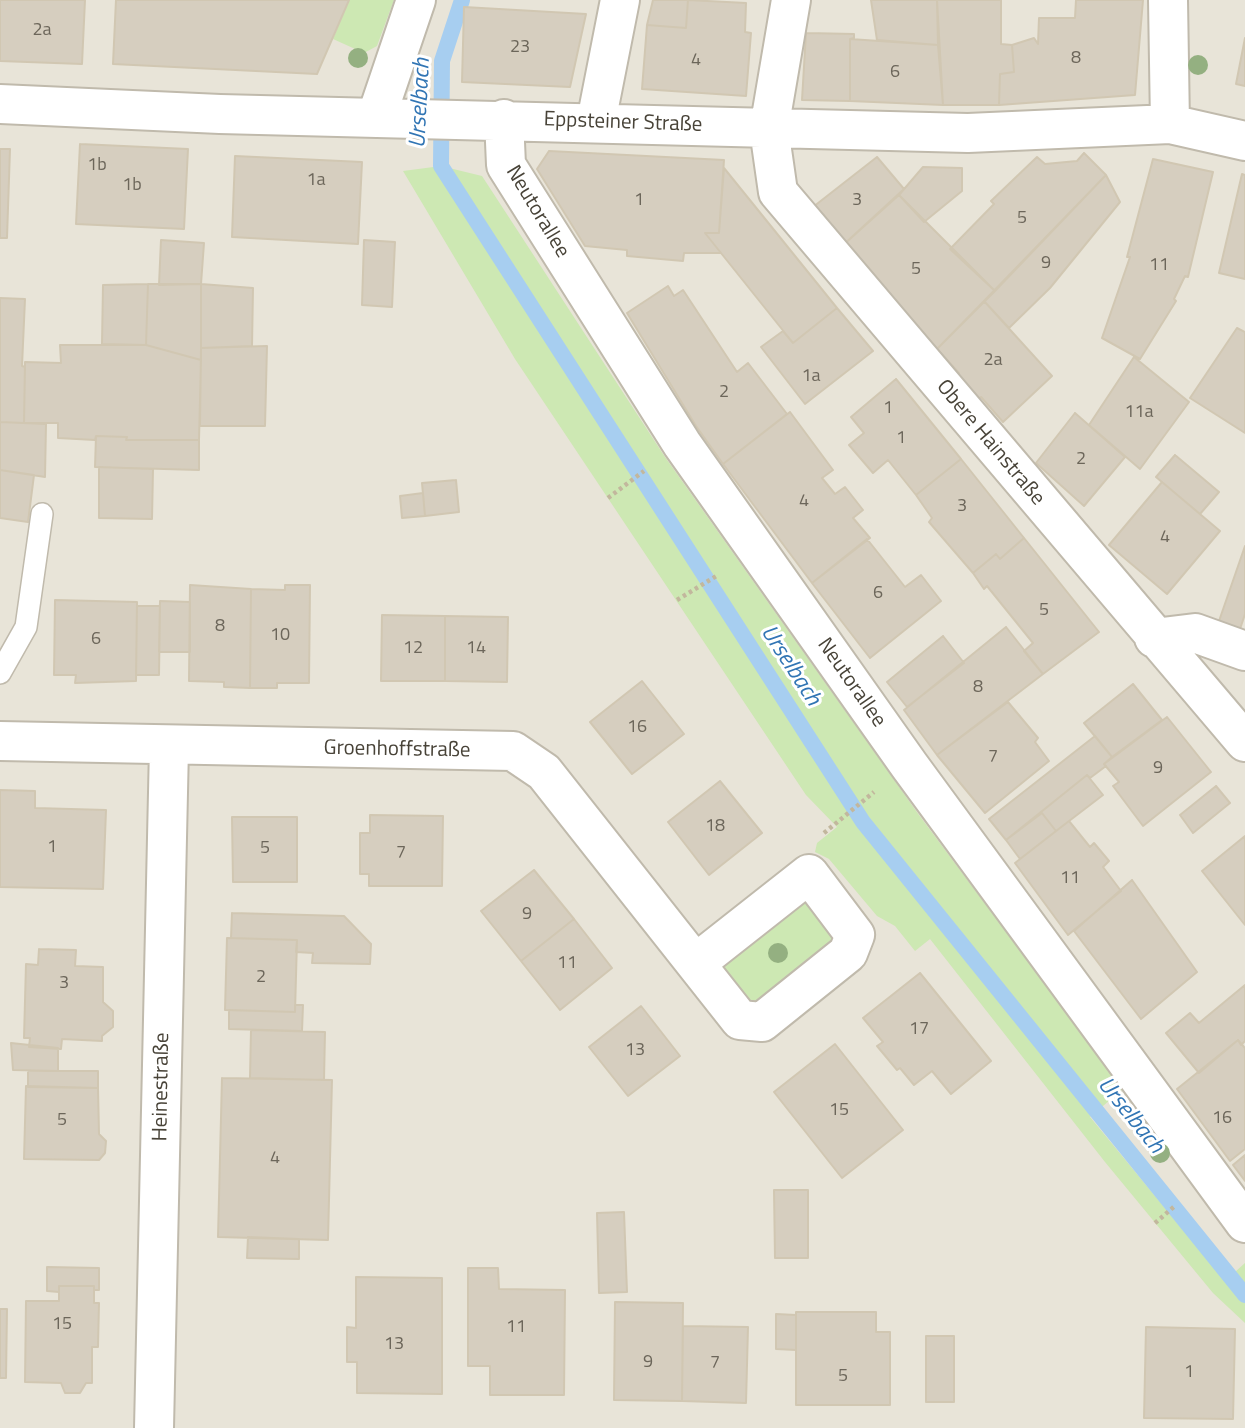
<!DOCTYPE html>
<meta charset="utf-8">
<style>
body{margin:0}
canvas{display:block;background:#f5f2ea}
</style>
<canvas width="1245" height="1428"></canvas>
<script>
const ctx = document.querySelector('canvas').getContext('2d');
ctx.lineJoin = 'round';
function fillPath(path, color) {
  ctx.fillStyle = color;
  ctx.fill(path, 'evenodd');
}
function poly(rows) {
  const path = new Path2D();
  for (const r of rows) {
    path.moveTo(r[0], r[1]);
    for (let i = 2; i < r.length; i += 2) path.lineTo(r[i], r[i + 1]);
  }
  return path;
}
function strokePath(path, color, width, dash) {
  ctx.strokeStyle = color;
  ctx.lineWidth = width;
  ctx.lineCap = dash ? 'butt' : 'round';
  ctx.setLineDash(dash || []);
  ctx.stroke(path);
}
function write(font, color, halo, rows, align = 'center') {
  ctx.font = font + ' "Titillium Web",sans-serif';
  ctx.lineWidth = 6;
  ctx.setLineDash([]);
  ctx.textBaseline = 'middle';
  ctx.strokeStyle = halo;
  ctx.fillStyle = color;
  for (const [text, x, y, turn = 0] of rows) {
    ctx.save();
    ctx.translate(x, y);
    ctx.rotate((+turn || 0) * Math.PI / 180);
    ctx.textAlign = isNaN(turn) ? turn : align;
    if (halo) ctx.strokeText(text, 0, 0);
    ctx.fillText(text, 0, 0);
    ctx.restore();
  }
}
const residential = poly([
 [0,0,1245,0,1245,1428,0,1428]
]);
const green = poly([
 [349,0,394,0,377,46,364,53,333,39],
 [441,166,482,176,665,457,919,815,1123,1089,1090,1117,1225,1281,1245,1263,1245,1323,1213,1293,1105,1162,930,939,915,951,895,926,877,916,829,859,815,852,817,843,837,827,806,795,515,359,403,171],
 [806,893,838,934,834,945,759,1005,748,1007,717,967]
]);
const stream = poly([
 [462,0,442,61,441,166,863,822,1245,1295]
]);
const building = poly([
 [0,0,85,0,82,64,0,61,0,0],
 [116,0,349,0,317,74,113,64,116,0],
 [653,0,688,0,686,28,647,25,653,0],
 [688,0,746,3,745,32,751,33,746,96,642,89,647,25,686,28,688,0],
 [871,0,937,0,938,45,877,40,871,0],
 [937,0,1001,0,1001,44,1012,45,1014,72,1000,74,999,105,943,105,937,0],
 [1076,0,1143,0,1135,95,999,105,1000,74,1014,72,1012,45,1034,38,1038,44,1039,18,1075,18,1076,0],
 [464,7,586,14,570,87,462,82,464,7],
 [806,33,854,34,854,38,850,39,850,101,802,100,806,33],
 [1245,38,1245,86,1236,84,1245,38],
 [850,39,938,45,943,105,850,101,850,39],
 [80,144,188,149,184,229,76,224,80,144],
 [0,149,10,149,7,238,0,238,0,149],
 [549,151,724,160,719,233,705,233,721,253,684,253,683,261,627,256,627,250,585,246,537,169,549,151],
 [1084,153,1106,175,995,291,950,249,994,204,991,201,1037,157,1045,164,1077,161,1084,153],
 [235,156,362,162,358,244,232,237,235,156],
 [877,157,904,189,841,247,813,207,877,157],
 [1153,159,1213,172,1188,277,1185,276,1174,299,1176,301,1140,359,1102,338,1130,257,1127,257,1153,159],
 [923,167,962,168,962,191,924,222,899,195,923,167],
 [724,168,837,308,793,343,705,233,719,233,724,168],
 [1242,174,1245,175,1245,279,1219,273,1242,174],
 [1106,175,1120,202,1050,288,1009,328,984,301,1106,175],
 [899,195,995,291,937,349,878,291,841,247,899,195],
 [161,240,204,243,201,284,159,285,161,240],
 [364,240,395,242,392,307,362,305,364,240],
 [148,284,201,284,201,360,146,345,148,284],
 [148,284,146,345,102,344,103,285,148,284],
 [201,284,253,288,252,346,201,348,201,284],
 [668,286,674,296,683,290,737,372,748,363,787,414,723,464,696,426,627,313,668,286],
 [0,298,25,299,22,366,25,367,24,423,0,422,0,298],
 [984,301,1052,376,1003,422,981,397,977,400,955,376,959,373,937,349,984,301],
 [837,308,873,351,805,404,761,347,783,331,793,343,837,308],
 [1237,328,1245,332,1245,433,1190,398,1237,328],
 [60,345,146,345,201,360,199,440,126,440,127,437,96,436,95,440,58,438,58,423,24,423,25,362,61,363,60,345],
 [267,346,265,426,200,426,201,348,267,346],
 [1134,357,1189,402,1140,469,1089,425,1134,357],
 [896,379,961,459,916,495,888,460,873,473,849,445,864,433,851,417,896,379],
 [790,412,833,470,822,478,835,494,845,487,863,510,853,518,870,538,812,583,723,464,790,412],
 [1075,413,1125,457,1084,506,1036,463,1075,413],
 [0,422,46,424,45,477,0,470,0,422],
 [96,436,127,437,126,440,199,440,199,470,95,467,96,436],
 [1175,455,1219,492,1200,514,1156,477,1175,455],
 [961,459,1024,538,1000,559,996,554,973,573,929,522,932,518,916,495,961,459],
 [99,467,153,469,152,519,99,518,99,467],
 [0,470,34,475,28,522,0,518,0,470],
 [456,480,459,512,425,516,422,483,456,480],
 [1162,482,1220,531,1167,594,1109,545,1162,482],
 [423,493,425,516,402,518,400,496,423,493],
 [1024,538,1099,632,1043,674,1024,651,1033,643,987,586,984,589,973,573,996,554,1000,559,1024,538],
 [867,539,905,587,921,575,941,601,870,658,812,583,867,539],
 [1245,546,1245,614,1240,629,1219,621,1245,546],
 [190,585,251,589,250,688,224,687,224,682,189,681,190,585],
 [285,585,310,585,309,683,277,683,277,688,250,688,251,589,285,590,285,585],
 [55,600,137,602,136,681,75,683,76,675,54,675,55,600],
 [160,601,190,602,190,652,159,652,160,601],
 [137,606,160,606,159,675,136,675,137,606],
 [382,615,445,616,445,681,381,681,382,615],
 [445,616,508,617,507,682,445,681,445,616],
 [1006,627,1043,674,937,755,904,710,1006,627],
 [943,636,964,663,907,707,887,682,943,636],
 [642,681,684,734,632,774,590,722,642,681],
 [1133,684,1162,720,1112,757,1084,723,1133,684],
 [1008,702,1038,738,1035,742,1049,761,985,813,937,755,1008,702],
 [1167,717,1211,772,1143,826,1113,786,1119,782,1104,764,1167,717],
 [1095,736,1112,757,1104,764,1106,766,1090,778,1087,775,1006,840,989,819,1095,736],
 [1087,775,1103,795,1056,831,1041,812,1087,775],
 [720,781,762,833,709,875,668,822,720,781],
 [1216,786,1230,803,1193,833,1180,815,1216,786],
 [0,790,35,791,35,808,106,810,103,889,0,887,0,790],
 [1042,813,1056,831,1020,859,1006,840,1042,813],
 [370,815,443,816,442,886,369,886,369,874,360,874,360,833,370,833,370,815],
 [232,817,297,817,297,882,233,882,232,817],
 [1069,821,1090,847,1094,843,1109,861,1103,867,1121,891,1068,935,1015,863,1069,821],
 [1245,836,1245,925,1202,871,1245,836],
 [534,870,574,919,521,961,481,911,534,870],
 [1132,880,1197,972,1141,1019,1074,931,1132,880],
 [232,913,344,916,371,944,370,964,312,963,313,953,296,952,297,940,231,938,232,913],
 [574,919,612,968,560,1010,521,961,574,919],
 [227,938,297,940,295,1012,225,1010,227,938],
 [39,949,76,950,75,966,103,967,103,1002,113,1011,113,1027,102,1036,102,1041,62,1039,61,1049,29,1047,30,1038,24,1038,26,964,38,965,39,949],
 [920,973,991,1061,951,1094,932,1071,914,1085,900,1068,897,1070,877,1046,883,1042,863,1018,920,973],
 [1245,985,1245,1041,1241,1045,1238,1040,1199,1073,1166,1033,1190,1013,1199,1023,1245,985],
 [295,1005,303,1005,302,1031,229,1029,229,1010,295,1012,295,1005],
 [641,1006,680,1056,628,1096,589,1047,641,1006],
 [251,1030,325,1032,324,1080,250,1078,251,1030],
 [1238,1040,1245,1048,1245,1149,1230,1161,1177,1089,1238,1040],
 [11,1043,58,1048,58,1071,13,1070,11,1043],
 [835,1044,903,1130,842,1178,774,1092,835,1044],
 [28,1071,98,1071,98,1088,28,1087,28,1071],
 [222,1078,332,1080,328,1240,218,1237,222,1078],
 [26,1086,98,1088,99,1134,106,1141,105,1153,99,1160,24,1159,26,1086],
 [1245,1155,1245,1181,1233,1165,1245,1155],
 [774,1190,808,1190,808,1258,775,1258,774,1190],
 [624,1212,627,1292,599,1293,597,1213,624,1212],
 [248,1237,299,1239,299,1259,247,1258,248,1237],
 [47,1267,99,1268,99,1290,94,1290,94,1286,59,1286,59,1292,47,1291,47,1267],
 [468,1268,498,1268,499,1289,565,1290,564,1395,490,1395,490,1366,468,1366,468,1268],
 [356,1277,442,1278,442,1394,357,1393,357,1362,347,1362,347,1327,356,1328,356,1277],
 [59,1286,94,1286,94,1303,99,1303,98,1347,92,1347,92,1383,86,1383,80,1393,65,1393,61,1383,25,1382,26,1301,59,1301,59,1286],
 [615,1302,683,1303,682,1401,614,1400,615,1302],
 [0,1309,7,1309,6,1378,0,1378,0,1309],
 [796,1312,876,1312,876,1332,890,1332,890,1405,796,1405,796,1312],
 [776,1314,796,1315,796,1350,776,1349,776,1314],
 [683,1326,748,1327,746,1403,682,1401,683,1326],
 [1146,1327,1235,1329,1233,1419,1144,1418,1146,1327],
 [926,1336,954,1336,954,1402,926,1402,926,1336]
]);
const path = poly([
 [608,498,644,471],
 [677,600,718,575],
 [824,833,874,792],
 [1155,1223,1176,1205]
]);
const lane = poly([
 [0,673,26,627,42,514]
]);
const street = poly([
 [791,0,769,129,778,192,1245,742],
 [1168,0,1170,124],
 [0,104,220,114,968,133,1170,124,1245,141],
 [376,118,416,0],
 [504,119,506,165,682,444,909,765,1245,1223],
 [596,122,620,0],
 [1154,638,1195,633,1245,651],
 [0,741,513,751,544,772,740,1020,762,1022,848,953,855,935,809,874,696,963],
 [154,1428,169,747]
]);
const trees = [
 [358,58],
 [1198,65],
 [778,953],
 [1160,1153]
];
const numberNames = [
 ["2a",42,31],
 ["23",520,48],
 ["8",1076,59],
 ["4",696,61],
 ["6",895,73],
 ["1b",97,166],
 ["1a",316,181],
 ["1b",132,186],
 ["1",639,201],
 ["3",857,201],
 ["5",1022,219],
 ["9",1046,264],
 ["11",1159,266],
 ["5",916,270],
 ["2a",993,361],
 ["1a",811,377],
 ["2",724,393],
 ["1",888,409],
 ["11a",1139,413],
 ["1",901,439],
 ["2",1081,460],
 ["4",804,502],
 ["3",962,507],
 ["4",1165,538],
 ["6",878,594],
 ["5",1044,611],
 ["8",220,627],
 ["10",280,636],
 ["6",96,640],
 ["12",413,649],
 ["14",476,649],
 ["8",978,688],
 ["16",637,728],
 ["7",993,758],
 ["9",1158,769],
 ["18",715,827],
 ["1",52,848],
 ["5",265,849],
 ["7",401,854],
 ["11",1070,879],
 ["9",527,915],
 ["11",567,964],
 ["2",261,978],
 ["3",64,984],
 ["17",919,1030],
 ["13",635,1051],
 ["15",839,1111],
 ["16",1222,1119],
 ["5",62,1121],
 ["4",275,1159],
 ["15",62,1325],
 ["11",516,1328],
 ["13",394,1345],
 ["9",648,1363],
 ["7",715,1364],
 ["1",1189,1373],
 ["5",843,1377]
];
const streetNames = [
 ["Eppsteiner Straße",623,123,2],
 ["Neutorallee",537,212,59],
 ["Obere Hainstraße",990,443,50],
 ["Neutorallee",851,683,55],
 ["Groenhoffstraße",397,750,1],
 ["Heinestraße",162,1087,-89]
];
const waterNames = [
 ["Urselbach",421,103,-87],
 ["Urselbach",790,666,57],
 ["Urselbach",1130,1116,51]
];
fillPath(residential, '#e8e4d8');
fillPath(green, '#cde8b3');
strokePath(stream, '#a7cef0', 16);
fillPath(building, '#d6cebf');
strokePath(building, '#d1c7b2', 2);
strokePath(lane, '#c0baac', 24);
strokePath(street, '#c0baac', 42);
strokePath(path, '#c2b79d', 4.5, [3.5, 3.5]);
strokePath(lane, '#fff', 21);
strokePath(street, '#fff', 38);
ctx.fillStyle = '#94b081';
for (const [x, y] of trees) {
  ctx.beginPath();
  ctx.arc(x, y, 10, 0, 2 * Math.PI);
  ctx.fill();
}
write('18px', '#6c665a', null, numberNames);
write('21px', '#484338', '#fff', streetNames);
write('italic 23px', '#3175b4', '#fff', waterNames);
</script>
